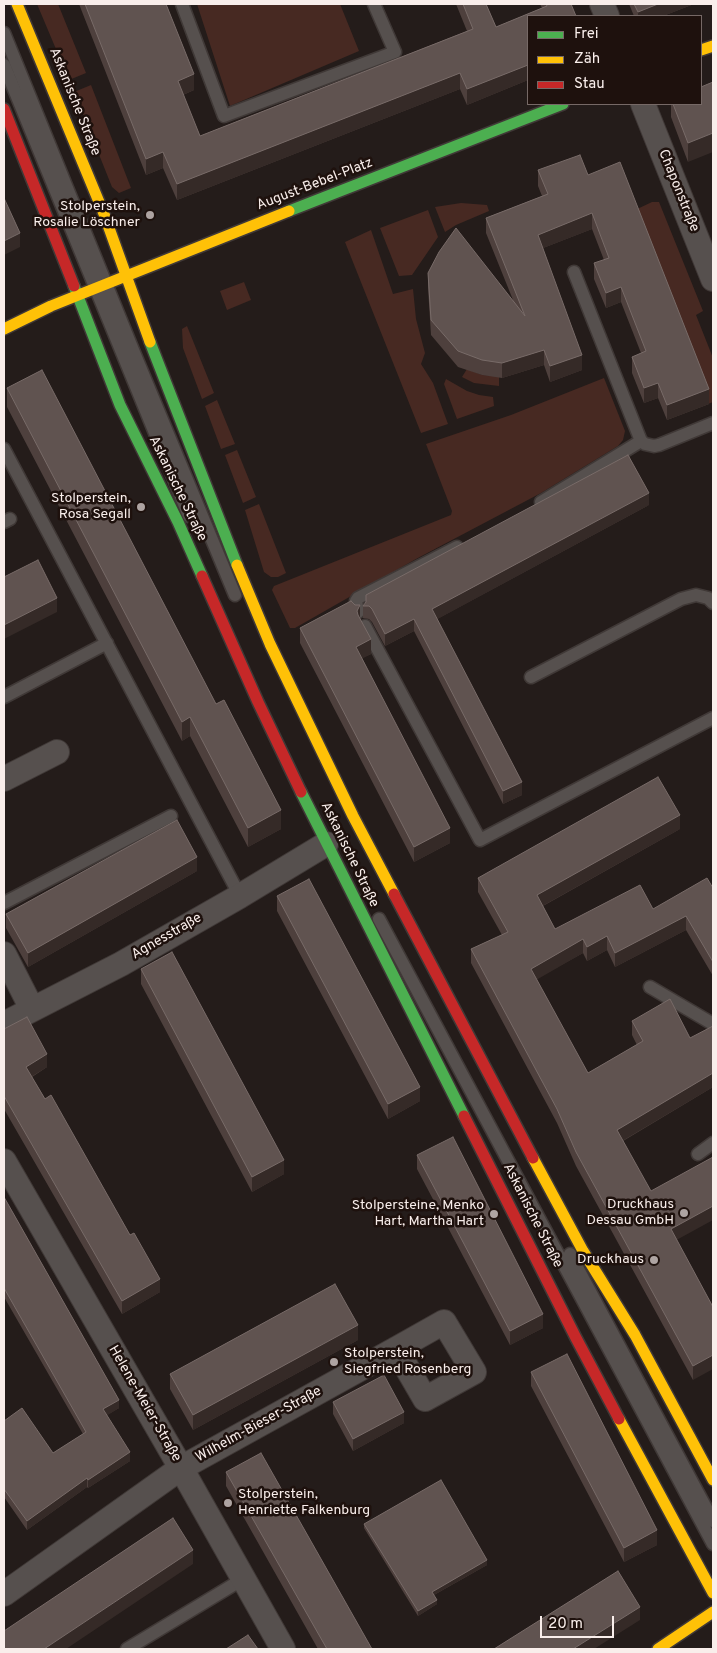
<!DOCTYPE html>
<meta charset="utf-8">
<style>
body{margin:0}
#map{position:relative;width:717px;height:1653px;overflow:hidden;background:#241c1a;font-family:Overpass,sans-serif}
canvas{display:block}
.frame{position:absolute;inset:0;border:5px solid #f9eeeb;pointer-events:none}
.legend{position:absolute;left:527px;top:15px;width:175px;height:90px;box-sizing:border-box;background:#1e110d;border:1px solid #766966;margin:0;padding:6px 9px;list-style:none;font-size:15px;color:#f9eeeb}
.legend li{display:flex;align-items:center;gap:10px;height:25px}
.legend b{width:25px;border:1px solid #766966}
.scale{position:absolute;left:540px;top:1616px;width:74px;height:22px;box-sizing:border-box;border:2px solid #f9eeeb;border-top:0;padding-left:6px;font-size:15px;line-height:18px;white-space:nowrap;color:#f9eeeb;-webkit-text-stroke:4px #1e110d;paint-order:stroke}
</style>
<div id="map">
<canvas width="717" height="1653"></canvas>
<div class="frame"></div>
<ul class="legend">
<li><b style="height:6px;background:#4caf50"></b>Frei</li>
<li><b style="height:6px;background:#ffc107"></b>Zäh</li>
<li><b style="height:6px;background:#c62828"></b>Stau</li>
</ul>
<div class="scale">20 m</div>
</div>
<script>
const ctx = document.querySelector('canvas').getContext('2d');
ctx.lineJoin = 'round';
function fillPath(path, color) {
  ctx.fillStyle = color;
  ctx.fill(path, 'evenodd');
}
function poly(rows) {
  const path = new Path2D();
  for (const r of rows) {
    path.moveTo(r[0], r[1]);
    for (let i = 2; i < r.length; i += 2) path.lineTo(r[i], r[i + 1]);
  }
  return path;
}
function strokePath(path, color, width, dash) {
  ctx.strokeStyle = color;
  ctx.lineWidth = width;
  ctx.lineCap = dash ? 'butt' : 'round';
  ctx.setLineDash(dash || []);
  ctx.stroke(path);
}
function write(font, color, halo, rows, align = 'center') {
  ctx.font = font + ' Overpass,sans-serif';
  ctx.lineWidth = 5;
  ctx.setLineDash([]);
  ctx.textBaseline = 'middle';
  ctx.strokeStyle = halo;
  ctx.fillStyle = color;
  for (const [text, x, y, turn = 0] of rows) {
    ctx.save();
    ctx.translate(x, y);
    ctx.rotate((+turn || 0) * Math.PI / 180);
    ctx.textAlign = isNaN(turn) ? turn : align;
    if (halo) ctx.strokeText(text, 0, 0);
    ctx.fillText(text, 0, 0);
    ctx.restore();
  }
}
const green = poly([
 [37,4,58,4,86,73,69,80],
 [197,4,340,4,359,51,230,106],
 [91,85,131,188,119,193,112,187,74,92],
 [652,202,659,202,703,311,696,315,713,358,713,402,708,404,633,211],
 [461,203,487,205,489,211,456,225,445,232,435,207],
 [428,210,438,237,412,275,399,276,380,228],
 [371,230,393,294,413,289,416,319,425,353,421,364,433,383,448,424,421,433,345,242],
 [244,282,251,300,227,310,220,291],
 [187,326,214,393,202,399,183,348,182,329],
 [467,369,482,375,499,376,499,386,474,383,462,377],
 [604,378,625,431,623,440,618,446,541,493,416,559,295,628,290,628,272,590,274,586,451,515,452,511,426,444,511,415],
 [446,379,467,391,479,395,493,397,494,406,457,419,444,384],
 [217,400,235,444,221,449,205,406],
 [237,450,256,497,243,503,225,455],
 [259,504,286,573,278,577,271,577,264,572,245,510]
]);
const lane = poly([
 [182,4,224,116,395,52,374,4],
 [4,33,133,350,235,595],
 [4,65,189,516],
 [574,272,641,441,645,444,654,446,659,445,713,423],
 [4,449,240,896],
 [541,502,641,441],
 [4,522,10,519],
 [358,612,356,601,358,598,457,547],
 [365,626,480,840,713,718],
 [531,677,681,599,696,595,708,598,713,603],
 [4,697,107,643],
 [4,903,171,816],
 [379,919,713,1544],
 [650,987,713,1024],
 [698,1154,713,1143],
 [570,1254,713,1521],
 [127,1649,243,1579]
]);
const street = poly([
 [602,4,607,16],
 [643,104,713,279],
 [4,779,57,752],
 [4,954,32,1009],
 [4,1024,121,964,240,896,326,844],
 [4,1161,181,1468,283,1649],
 [4,1594,181,1468,396,1349,444,1322,474,1372,425,1399,396,1349]
]);
const fast = poly([
 [289,211,563,104],
 [74,286,120,405,178,522,202,576],
 [150,342,237,565],
 [301,792,464,1116]
]);
const slow = poly([
 [17,4,104,214,150,342],
 [701,50,713,46],
 [4,329,51,306,289,211],
 [237,565,270,644,353,816,394,894],
 [533,1158,583,1251,635,1335,713,1480],
 [619,1419,713,1593],
 [658,1649,713,1612]
]);
const jam = poly([
 [4,109,74,286],
 [202,576,258,702,301,792],
 [394,894,533,1158],
 [464,1116,576,1338,619,1419]
]);
const wall = poly([
 [79,4,166,4,194,90,183,95,200,136,467,31,456,4,486,4,496,27,542,8,540,4,571,4,528,16,528,80,467,105,460,89,177,200,163,168,146,175],
 [629,4,694,4,663,16,634,16],
 [671,104,701,104,688,162,671,117],
 [538,170,588,175,709,404,667,420,658,398,644,403,632,373,632,357,641,353,621,302,606,308,594,279,594,263,604,260,592,229,543,248,582,370,550,382,544,365,502,378,482,375,458,367,431,335,428,288,428,273,513,300,486,233,486,218,542,196,538,186],
 [7,388,281,829,248,847,190,736,182,741,7,407],
 [649,505,437,619,522,795,503,804,414,631,385,646,372,622,369,619,363,618,363,606],
 [360,619,371,654,362,658,450,843,414,862,300,643,300,628],
 [680,829,543,906,555,929,653,909,713,888,713,976,686,930,615,967,607,950,587,961,583,953,536,979,588,1073,637,1045,632,1035,632,1021,713,1087,623,1141,713,1307,693,1380,576,1166,557,1123,471,963,471,949,502,935,478,892,478,878],
 [197,871,28,967,6,928,6,914],
 [277,896,420,1101,388,1119,277,911],
 [141,969,284,1174,252,1192,141,984],
 [4,1029,47,1067,32,1077,45,1099,130,1235,160,1292,122,1314,4,1109],
 [417,1155,543,1328,510,1345,417,1169],
 [4,1197,119,1408,107,1415,130,1461,88,1488,87,1487,27,1530,4,1497,4,1421,53,1453,83,1434,4,1297],
 [358,1340,193,1430,170,1389,170,1374],
 [531,1372,657,1545,624,1562,531,1386],
 [333,1402,404,1423,353,1451,333,1414],
 [226,1472,372,1649,318,1649,226,1486],
 [364,1524,487,1565,434,1595,437,1604,418,1616,364,1528]
]);
const shadedWall = poly([
 [658,4,694,4,663,16,638,16,638,12],
 [528,65,528,80,467,105,467,89],
 [460,73,460,89,177,200,177,184],
 [194,74,194,90,178,97,178,81],
 [713,133,713,152,688,162,688,143],
 [163,152,163,168,146,175,146,159],
 [592,213,592,229,538,250,538,235],
 [20,233,20,247,4,255,4,241],
 [621,287,621,302,606,308,606,293],
 [544,350,544,365,502,378,502,363],
 [582,355,582,370,550,382,550,366],
 [658,383,658,398,644,403,644,388],
 [709,389,709,404,667,420,667,405],
 [649,493,649,505,432,622,432,609],
 [57,598,57,612,4,639,4,625],
 [360,605,360,620,357,625,357,611],
 [414,619,414,631,385,646,385,634],
 [371,639,371,654,356,662,356,647],
 [190,717,190,736,182,741,182,722],
 [522,782,522,795,503,804,503,791],
 [281,810,281,829,248,847,248,828],
 [680,815,680,829,537,909,537,895],
 [450,828,450,843,414,862,414,847],
 [197,857,197,871,28,967,28,953],
 [686,916,686,930,615,967,615,953],
 [607,936,607,950,587,961,587,947],
 [583,939,583,953,531,983,531,969],
 [47,1054,47,1067,26,1080,26,1067],
 [713,1073,713,1087,617,1144,617,1130],
 [420,1087,420,1101,388,1119,388,1104],
 [284,1160,284,1174,252,1192,252,1177],
 [713,1206,713,1220,671,1243,671,1229],
 [160,1279,160,1292,122,1314,122,1301],
 [543,1314,543,1328,510,1345,510,1331],
 [358,1325,358,1340,193,1430,193,1415],
 [713,1355,713,1369,693,1380,693,1366],
 [119,1400,119,1408,103,1418,103,1409],
 [404,1412,404,1423,353,1451,353,1439],
 [130,1452,130,1461,88,1488,88,1480],
 [87,1478,87,1487,27,1530,27,1521],
 [657,1530,657,1545,624,1562,624,1548],
 [193,1550,193,1564,66,1649,44,1649],
 [487,1560,487,1565,432,1596,432,1592],
 [437,1600,437,1604,418,1616,418,1611],
 [640,1607,640,1620,594,1649,573,1649]
]);
const building = poly([
 [85,4,166,4,194,74,178,81,200,136,473,29,463,4,486,4,496,27,547,6,546,4,571,4,576,16,528,16,528,65,467,89,460,73,177,184,163,152,146,159,85,4],
 [634,4,658,4,638,12,634,4],
 [713,82,713,133,688,143,673,104,701,104,701,87,713,82],
 [580,155,588,175,620,162,709,389,667,405,658,383,644,388,632,357,646,351,621,287,606,293,594,263,609,258,592,213,538,235,582,355,550,366,544,350,502,363,482,360,458,351,431,320,428,273,439,252,456,228,525,316,486,218,548,194,538,170,580,155],
 [4,198,20,233,4,241,4,198],
 [42,370,216,704,224,700,281,810,248,828,190,717,182,722,7,388,42,370],
 [628,455,649,493,432,609,522,782,503,791,414,619,385,634,372,609,369,606,363,606,366,602,366,595,628,455],
 [38,560,57,598,4,625,4,577,38,560],
 [351,601,355,605,360,605,357,611,358,615,371,639,356,647,450,828,414,847,300,628,351,601],
 [658,777,680,815,537,895,555,929,640,885,653,909,707,878,713,888,713,962,686,916,615,953,607,936,587,947,583,939,531,969,588,1073,643,1041,632,1021,670,999,690,1038,713,1026,713,1073,617,1130,651,1191,713,1157,713,1206,671,1229,713,1307,713,1355,693,1366,576,1152,557,1109,471,949,508,932,478,878,658,777],
 [177,820,197,857,28,953,6,914,177,820],
 [309,879,420,1087,388,1104,277,896,309,879],
 [172,952,284,1160,252,1177,141,969,172,952],
 [27,1017,47,1054,26,1067,45,1099,51,1095,130,1235,134,1233,160,1279,122,1301,4,1096,4,1029,27,1017],
 [453,1137,543,1314,510,1331,417,1155,453,1137],
 [4,1197,119,1400,103,1409,130,1452,88,1480,87,1478,27,1521,4,1489,4,1421,22,1408,53,1453,86,1432,4,1288,4,1197],
 [335,1284,358,1325,193,1415,170,1374,335,1284],
 [567,1354,657,1530,624,1548,531,1372,567,1354],
 [384,1375,404,1412,353,1439,333,1402,384,1375],
 [261,1453,372,1649,327,1649,226,1472,261,1453],
 [441,1480,487,1560,432,1592,437,1600,418,1611,364,1524,441,1480],
 [173,1518,193,1550,44,1649,4,1649,4,1631,173,1518],
 [618,1571,640,1607,573,1649,494,1649,618,1571],
 [248,1635,258,1649,226,1649,248,1635]
]);
const markers = [
 [150,215,5,"#aea4a2"],
 [141,507,5,"#aea4a2"],
 [684,1213,5,"#aea4a2"],
 [494,1214,5,"#aea4a2"],
 [654,1260,5,"#aea4a2"],
 [334,1362,5,"#aea4a2"],
 [228,1503,5,"#aea4a2"]
];
const streetNames = [
 ["Askanische Straße",74,102,68],
 ["August-Bebel-Platz",315,185,-21],
 ["Chaponstraße",678,191,68],
 ["Askanische Straße",177,489,64],
 ["Askanische Straße",349,855,64],
 ["Agnesstraße",167,937,-30],
 ["Askanische Straße",532,1216,63],
 ["Helene-Meier-Straße",144,1404,60],
 ["Wilhelm-Bieser-Straße",259,1425,-29]
];
const poiNames = [
 ["Stolperstein,",140,207],
 ["Rosalie Löschner",140,223],
 ["Stolperstein,",131,499],
 ["Rosa Segall",131,515],
 ["Druckhaus",674,1205],
 ["Dessau GmbH",674,1221],
 ["Stolpersteine, Menko",484,1206],
 ["Hart, Martha Hart",484,1222],
 ["Druckhaus",644,1260],
 ["Stolperstein,",344,1354,"left"],
 ["Siegfried Rosenberg",344,1370,"left"],
 ["Stolperstein,",238,1495,"left"],
 ["Henriette Falkenburg",238,1511,"left"]
];
fillPath(green, '#472922');
strokePath(lane, '#403937', 15);
strokePath(street, '#403937', 26);
strokePath(fast, '#403937', 14);
strokePath(slow, '#403937', 14);
strokePath(jam, '#403937', 14);
strokePath(lane, '#56504e', 12);
strokePath(street, '#56504e', 24);
strokePath(fast, '#4caf50', 11);
strokePath(slow, '#ffc107', 11);
strokePath(jam, '#c62828', 11);
fillPath(wall, '#4e403d');
fillPath(shadedWall, '#352a27');
fillPath(building, '#605350');
strokePath(building, '#786b68', 1);
for (const [x, y, r, color] of markers) {
  const dot = new Path2D();
  dot.arc(x, y, r, 0, 2 * Math.PI);
  ctx.fillStyle = color;
  ctx.fill(dot);
  strokePath(dot, '#1e110d', 2);
}
write('14px', '#f9eeeb', '#1e110d', streetNames);
write('14px', '#f9eeeb', '#1e110d', poiNames, 'right');
</script>
